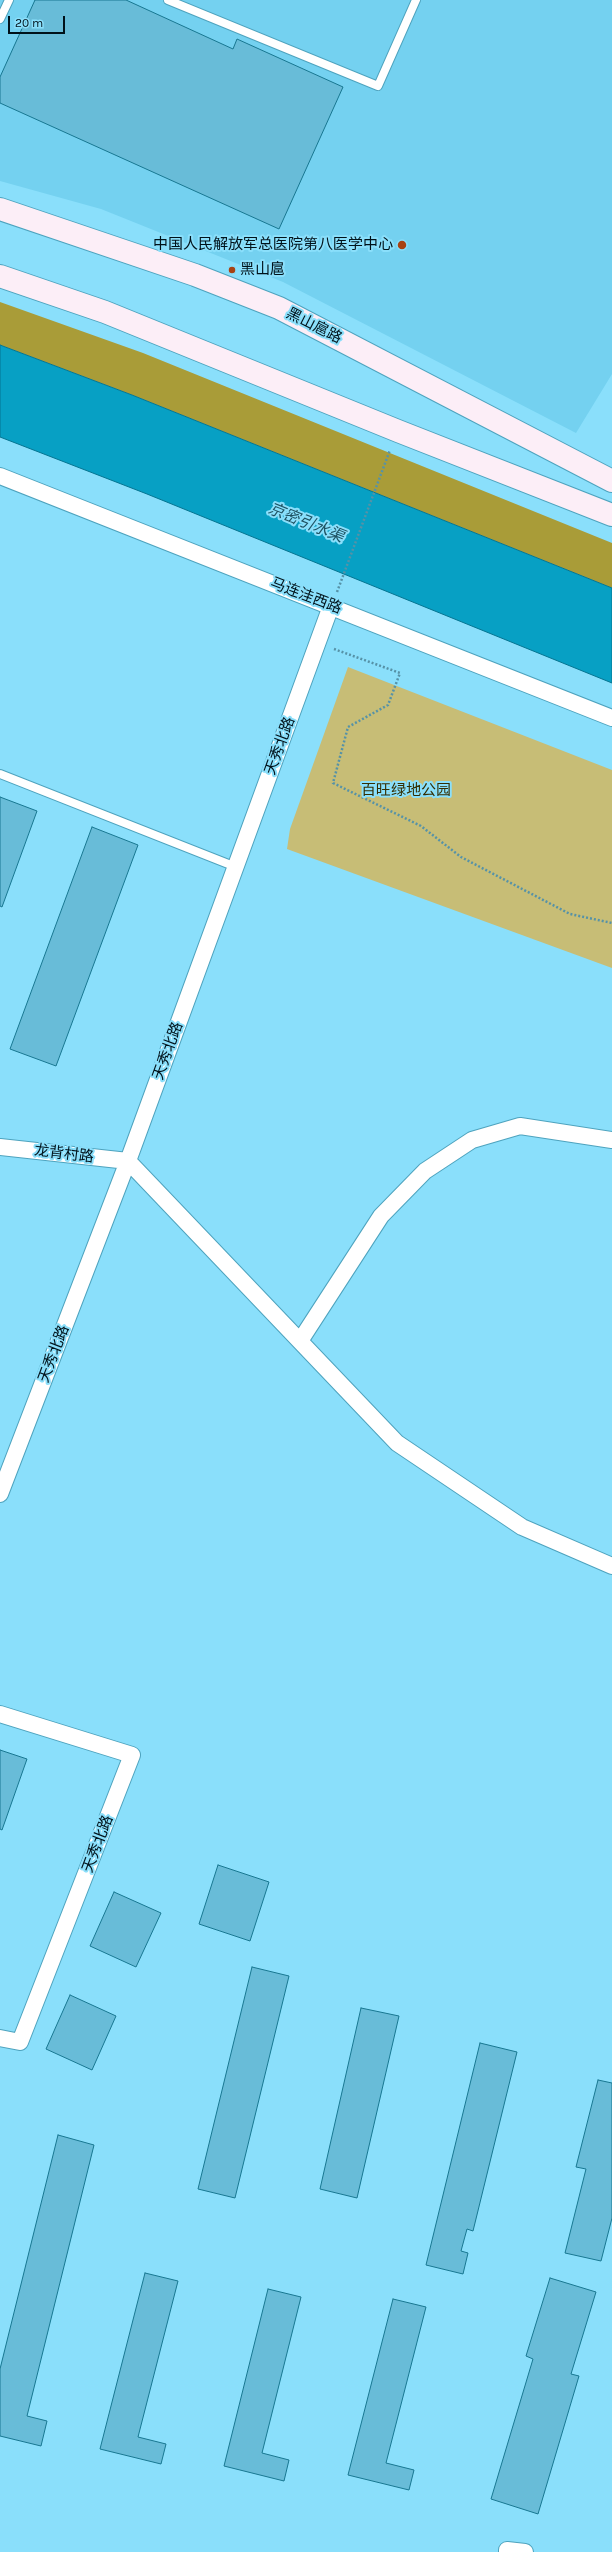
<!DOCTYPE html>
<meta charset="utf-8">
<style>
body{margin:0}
#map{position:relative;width:612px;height:2552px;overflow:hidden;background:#8adffb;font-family:Karla,sans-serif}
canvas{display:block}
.scale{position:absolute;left:8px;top:16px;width:57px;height:18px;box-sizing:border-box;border:2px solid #00121a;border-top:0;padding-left:5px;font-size:12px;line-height:14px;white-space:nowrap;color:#00121a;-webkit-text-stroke:3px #8adffb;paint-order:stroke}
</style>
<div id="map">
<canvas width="612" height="2552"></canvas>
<div class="scale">20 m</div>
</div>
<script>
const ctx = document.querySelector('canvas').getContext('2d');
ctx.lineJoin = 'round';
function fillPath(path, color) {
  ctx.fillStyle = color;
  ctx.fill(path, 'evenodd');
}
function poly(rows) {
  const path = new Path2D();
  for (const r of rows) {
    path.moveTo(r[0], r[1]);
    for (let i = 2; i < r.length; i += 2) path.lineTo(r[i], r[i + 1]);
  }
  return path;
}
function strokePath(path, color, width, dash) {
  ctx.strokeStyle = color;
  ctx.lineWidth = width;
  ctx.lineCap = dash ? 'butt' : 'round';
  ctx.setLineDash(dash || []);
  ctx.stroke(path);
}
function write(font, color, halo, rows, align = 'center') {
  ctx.font = font + ' Karla,"Noto Sans SC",sans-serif';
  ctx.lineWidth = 4;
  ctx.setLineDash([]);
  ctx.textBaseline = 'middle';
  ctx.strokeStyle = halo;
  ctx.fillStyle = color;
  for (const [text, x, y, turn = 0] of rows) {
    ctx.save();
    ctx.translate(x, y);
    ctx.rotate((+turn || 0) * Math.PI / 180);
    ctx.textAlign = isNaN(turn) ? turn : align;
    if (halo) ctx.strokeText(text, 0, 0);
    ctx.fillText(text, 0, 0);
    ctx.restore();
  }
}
const built = poly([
 [0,0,612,0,612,374,576,433,283,282,101,209,0,181]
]);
const green = poly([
 [348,667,612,770,612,968,287,849,290,829]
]);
const forest = poly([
 [0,302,143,353,612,543,612,588,132,395,0,345]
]);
const water = poly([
 [0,345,132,395,612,588,612,683,147,494,0,437,0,345]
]);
const building = poly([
 [35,0,126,0,233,49,237,39,343,87,279,229,0,103,0,77,35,0],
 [0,797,37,811,2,907,0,906,0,797],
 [92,827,138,845,56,1066,10,1049,92,827],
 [0,1750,27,1759,2,1830,0,1829,0,1750],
 [218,1865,269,1882,250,1941,199,1924,218,1865],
 [114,1892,161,1913,136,1967,90,1946,114,1892],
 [252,1967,289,1976,235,2198,198,2189,252,1967],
 [70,1995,116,2016,92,2070,46,2049,70,1995],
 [361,2008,399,2016,357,2198,320,2189,361,2008],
 [480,2043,517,2052,473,2231,467,2229,461,2251,468,2253,463,2274,426,2265,480,2043],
 [598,2080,612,2083,612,2218,601,2261,565,2253,586,2169,576,2167,598,2080],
 [58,2135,94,2145,27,2416,47,2421,41,2446,0,2436,0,2369,58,2135],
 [145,2273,178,2281,138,2437,166,2444,161,2464,100,2449,145,2273],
 [550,2278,596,2292,571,2374,579,2376,538,2514,491,2499,533,2359,526,2356,550,2278],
 [268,2289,301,2297,262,2453,289,2460,284,2481,224,2466,268,2289],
 [393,2299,426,2307,386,2463,414,2470,409,2490,348,2475,393,2299]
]);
const path = poly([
 [337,592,390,450],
 [334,649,400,673,388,705,348,727,333,783,421,826,461,857,570,914,612,923]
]);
const service = poly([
 [168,0,378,86,416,0],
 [0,19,9,0],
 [0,774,236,867]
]);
const minor = poly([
 [0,476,612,718],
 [0,1147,128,1161,397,1443,522,1527,612,1566],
 [300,1341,381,1216,425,1171,472,1140,520,1126,612,1140],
 [0,1494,128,1161,331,606],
 [0,1714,132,1755,20,2042,0,2038],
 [507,2552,507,2550,525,2552]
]);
const secondary = poly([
 [0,209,195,275,279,308,612,481],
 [0,276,105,312,398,431,612,515]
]);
const markers = [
 [402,245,5,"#a74213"],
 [232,270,4,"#a74213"]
];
const poiNames = [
 ["中国人民解放军总医院第八医学中心",393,245],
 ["黑山扈",240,270,"left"]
];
const streetNames = [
 ["黑山扈路",314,326,27],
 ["马连洼西路",306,596,21],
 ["天秀北路",280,746,-70],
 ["天秀北路",168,1051,-70],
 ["龙背村路",64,1154,7],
 ["天秀北路",54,1354,-69],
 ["天秀北路",98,1844,-69]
];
const parkNames = [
 ["百旺绿地公园",406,791]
];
const waterNames = [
 ["京密引水渠",306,523,22]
];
fillPath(built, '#74d1f0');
fillPath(green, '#c7bd76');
fillPath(forest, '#a99c38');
fillPath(water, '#07a0c4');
strokePath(water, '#057591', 1);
fillPath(building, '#68bcd8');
strokePath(building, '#187791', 1);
strokePath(service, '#4ea3be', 10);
strokePath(minor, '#4ea3be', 18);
strokePath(secondary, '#4ea3be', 24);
strokePath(path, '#5692a7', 2.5, [2, 2]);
strokePath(service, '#fff', 8);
strokePath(minor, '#fff', 16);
strokePath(secondary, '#fceef7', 22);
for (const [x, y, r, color] of markers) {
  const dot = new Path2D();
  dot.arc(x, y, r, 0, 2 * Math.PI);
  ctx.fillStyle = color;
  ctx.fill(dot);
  strokePath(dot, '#8adffb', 1.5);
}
write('15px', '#00121a', '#8adffb', poiNames, 'right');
write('15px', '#00121a', '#8adffb', streetNames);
write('15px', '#342e02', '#8adffb', parkNames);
write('italic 16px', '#1f5262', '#8adffb', waterNames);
</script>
